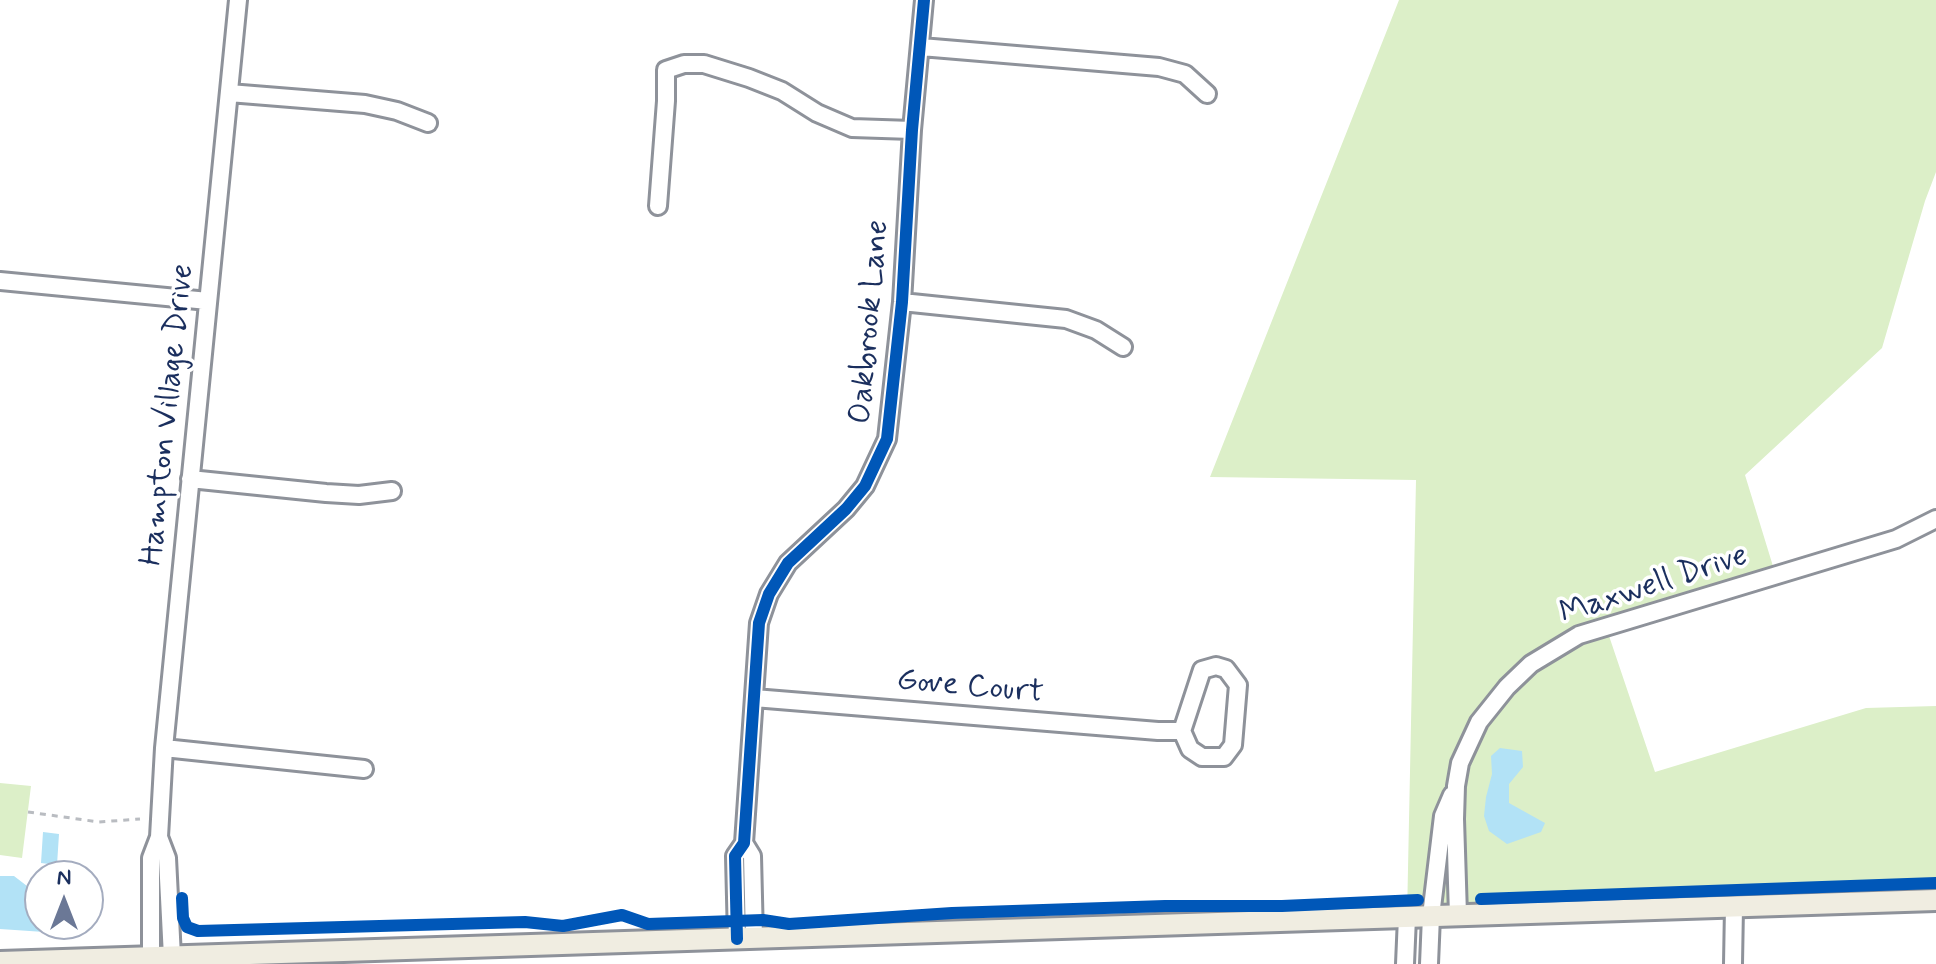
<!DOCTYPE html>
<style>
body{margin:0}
#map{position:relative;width:1936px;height:964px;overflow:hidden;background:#fff;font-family:Mynerve,sans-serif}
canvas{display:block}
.north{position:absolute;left:24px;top:860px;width:80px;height:80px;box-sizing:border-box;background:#fff;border:2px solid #a4acbf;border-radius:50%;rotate:0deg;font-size:22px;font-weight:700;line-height:32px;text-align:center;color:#1b2f5e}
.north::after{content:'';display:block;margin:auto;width:28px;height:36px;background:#6b7896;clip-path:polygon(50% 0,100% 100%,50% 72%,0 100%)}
</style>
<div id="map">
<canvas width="1936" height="964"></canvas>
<div class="north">N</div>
</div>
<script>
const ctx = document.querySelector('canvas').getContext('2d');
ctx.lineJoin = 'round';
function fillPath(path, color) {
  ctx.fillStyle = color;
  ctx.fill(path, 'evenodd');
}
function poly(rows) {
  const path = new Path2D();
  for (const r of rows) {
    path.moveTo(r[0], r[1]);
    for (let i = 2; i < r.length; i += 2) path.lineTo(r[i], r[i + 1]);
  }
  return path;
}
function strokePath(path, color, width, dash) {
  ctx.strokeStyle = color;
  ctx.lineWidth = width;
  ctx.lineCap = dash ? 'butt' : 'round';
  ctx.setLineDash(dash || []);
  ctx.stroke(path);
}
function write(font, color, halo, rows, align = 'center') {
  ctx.font = font + ' Mynerve,sans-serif';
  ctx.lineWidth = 7;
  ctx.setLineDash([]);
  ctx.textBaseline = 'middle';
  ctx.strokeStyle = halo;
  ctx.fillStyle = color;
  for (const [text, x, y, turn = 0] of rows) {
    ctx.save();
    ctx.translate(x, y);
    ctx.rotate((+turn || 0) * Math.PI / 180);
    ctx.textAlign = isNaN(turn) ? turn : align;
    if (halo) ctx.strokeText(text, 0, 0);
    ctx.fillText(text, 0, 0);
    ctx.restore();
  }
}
const green = poly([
 [1399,0,1936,0,1936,172,1925,201,1882,348,1745,475,1776,576,1606,627,1655,772,1866,708,1936,706,1936,900,1407,917,1416,480,1210,477],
 [0,783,31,786,22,858,0,855]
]);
const water = poly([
 [1500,748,1522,751,1523,767,1509,784,1509,803,1545,823,1541,832,1507,844,1489,831,1484,816,1486,797,1492,774,1491,756],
 [43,832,59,834,57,865,41,863],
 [0,876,14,876,40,896,40,924,60,924,59,933,0,929]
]);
const path = poly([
 [28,812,99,822,140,819]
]);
const minor = poly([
 [921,47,1159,67,1185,74,1207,94],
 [229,93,365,104,397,111,428,123],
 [658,206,666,101,666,70,684,64,704,64,749,78,782,91,817,113,852,128,912,130],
 [0,281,208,301],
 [902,302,1066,319,1096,330,1123,347],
 [190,479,326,493,359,495,392,491],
 [754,698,1158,731,1182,731,1190,749,1202,757,1224,757,1233,745,1238,685,1226,669,1216,666,1202,670,1182,731],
 [164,748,364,769],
 [159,837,167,858,172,957],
 [744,843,752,856,754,938],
 [1458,915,1455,819,1456,786,1460,763,1479,722,1507,687,1531,664,1579,635,1896,539,1936,519],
 [737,939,735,856,744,843,759,623,769,594,788,563,846,509,865,486,887,439,902,302,912,130,924,0],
 [151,958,151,858,159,837,164,748,238,0],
 [1405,964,1407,917],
 [1429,964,1431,916,1443,816,1452,795],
 [1733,964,1734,907]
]);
const major = poly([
 [0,962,1936,900]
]);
const cycleway = poly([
 [182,898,183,918,187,927,198,931,525,922,563,926,622,915,648,924,763,920,789,924,952,913,1165,906,1282,906,1418,900],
 [1481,899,1936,883],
 [737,939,735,856,744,843,759,623,769,594,788,563,846,509,865,486,887,439,902,302,912,130,924,0]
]);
const streetNames = [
 ["Oakbrook Lane",871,322,-85],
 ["Hampton Village Drive",169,415,-84],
 ["Maxwell Drive",1654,586,-18],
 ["Gove Court",970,688,5]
];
fillPath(green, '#dcefc8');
fillPath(water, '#b2e2f6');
strokePath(minor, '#8e929a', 22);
strokePath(major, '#8e929a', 26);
strokePath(path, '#b9bcc1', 3, [6, 6]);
strokePath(minor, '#fff', 16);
strokePath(major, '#f0ede1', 20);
strokePath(cycleway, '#0057b8', 12);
write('32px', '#1b2f5e', '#fff', streetNames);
</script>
